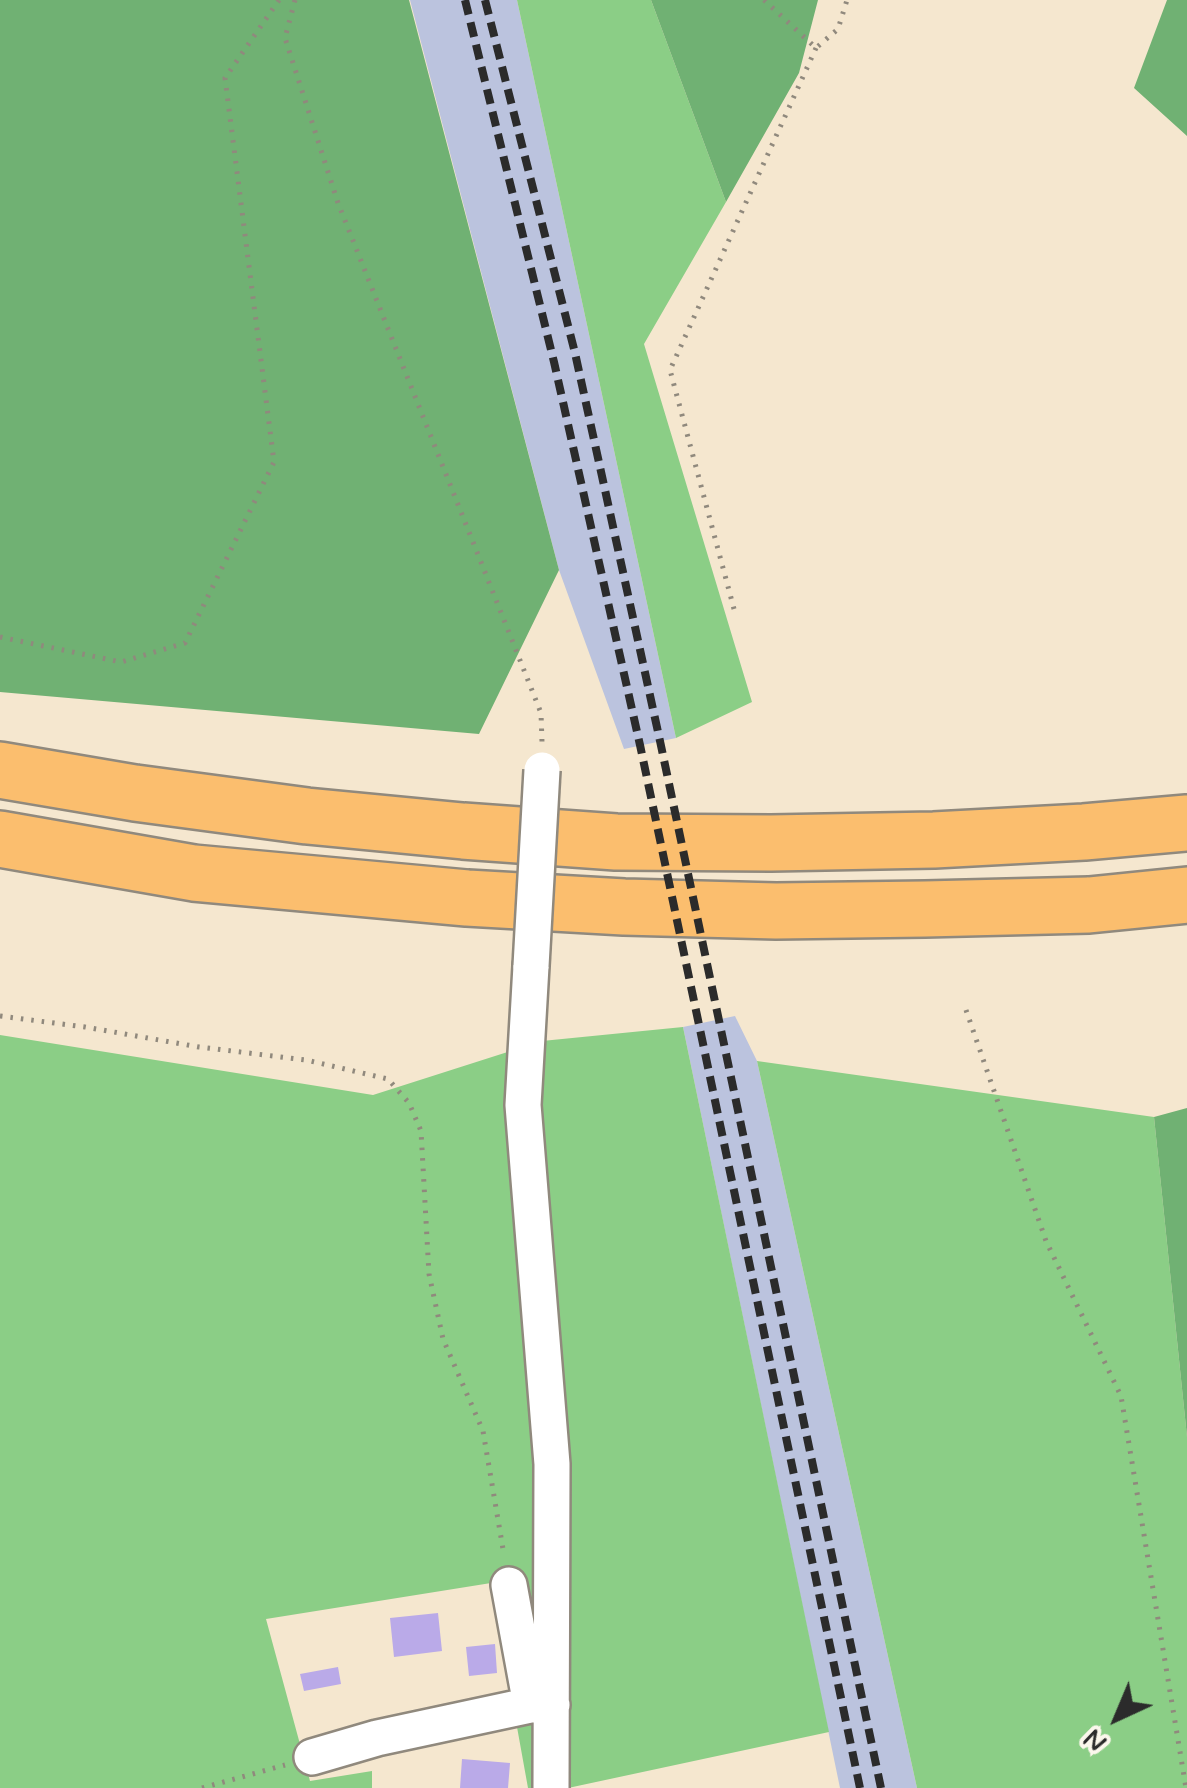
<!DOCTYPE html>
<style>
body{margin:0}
#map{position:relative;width:1187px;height:1788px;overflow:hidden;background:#f5e7cf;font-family:Mynerve,sans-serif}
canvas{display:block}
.north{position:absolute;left:1067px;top:1668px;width:100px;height:100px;-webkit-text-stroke:8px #fbf7ec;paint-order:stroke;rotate:224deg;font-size:28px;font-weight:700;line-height:40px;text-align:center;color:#2b2b2b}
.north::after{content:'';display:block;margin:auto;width:35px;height:45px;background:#2b2b2b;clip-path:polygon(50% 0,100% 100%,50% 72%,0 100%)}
</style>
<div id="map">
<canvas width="1187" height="1788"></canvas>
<div class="north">N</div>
</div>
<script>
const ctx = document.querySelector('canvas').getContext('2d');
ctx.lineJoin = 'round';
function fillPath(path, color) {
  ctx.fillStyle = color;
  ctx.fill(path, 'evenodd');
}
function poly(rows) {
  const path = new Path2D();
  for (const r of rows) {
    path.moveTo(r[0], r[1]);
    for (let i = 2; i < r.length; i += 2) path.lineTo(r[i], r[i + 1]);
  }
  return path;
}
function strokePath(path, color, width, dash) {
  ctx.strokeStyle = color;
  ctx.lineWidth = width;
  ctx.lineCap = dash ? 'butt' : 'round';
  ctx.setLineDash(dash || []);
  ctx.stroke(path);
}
const industrial = poly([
 [410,0,517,0,676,738,624,749,559,570],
 [735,1016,757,1061,917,1788,840,1788,683,1027]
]);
const green = poly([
 [517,0,651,0,726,202,644,344,752,702,676,738],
 [683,1027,829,1732,568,1788,528,1788,491,1583,266,1619,310,1781,372,1771,372,1788,0,1788,0,1035,373,1095,542,1041],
 [757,1061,1154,1117,1187,1437,1187,1788,917,1788]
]);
const forest = poly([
 [0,0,409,0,559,570,479,734,0,692],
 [651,0,818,0,799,73,726,202],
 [1167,0,1187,0,1187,136,1134,88],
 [1187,1108,1187,1437,1154,1117]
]);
const building = poly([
 [438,1613,442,1651,394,1657,390,1618],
 [495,1644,497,1673,469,1676,466,1647],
 [338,1667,341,1684,304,1691,300,1674],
 [462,1759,510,1763,508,1788,460,1788]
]);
const path = poly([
 [295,0,285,38,338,203,541,713,542,742],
 [764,0,816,48,838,29,847,0],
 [734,609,670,370,816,48],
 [0,637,121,662,185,643,274,462,225,78,279,0],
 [966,1010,1046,1241,1121,1396,1186,1788],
 [0,1016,85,1027,199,1047,306,1060,388,1079,409,1103,421,1131,429,1274,443,1339,483,1431,504,1555],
 [202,1788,285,1765]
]);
const minor = poly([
 [531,966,523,1105,552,1464,551,1788],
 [509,1585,531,1705],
 [312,1757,377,1738,531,1705,552,1705]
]);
const motorway = poly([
 [0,770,135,793,307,816,463,831,616,842,771,843,934,840,1084,832,1187,823],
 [0,839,194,873,467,898,624,907,776,911,925,909,1089,905,1187,895]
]);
const rail = poly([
 [465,0,554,362,640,745,860,1788],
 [485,0,575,353,660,741,881,1788]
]);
const minorBridge = poly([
 [531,966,542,770]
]);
fillPath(industrial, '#bbc3de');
fillPath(green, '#8bce86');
fillPath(forest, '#70b173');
fillPath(building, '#baaae8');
strokePath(minor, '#90897d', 40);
strokePath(motorway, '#90897d', 60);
strokePath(path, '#90897d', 5, [2.5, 8]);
strokePath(minor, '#fff', 35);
strokePath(motorway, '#fbbe6e', 55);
strokePath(rail, '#2b2b2b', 8, [15, 8]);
strokePath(minorBridge, '#90897d', 40, []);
strokePath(minorBridge, '#fff', 35);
</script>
